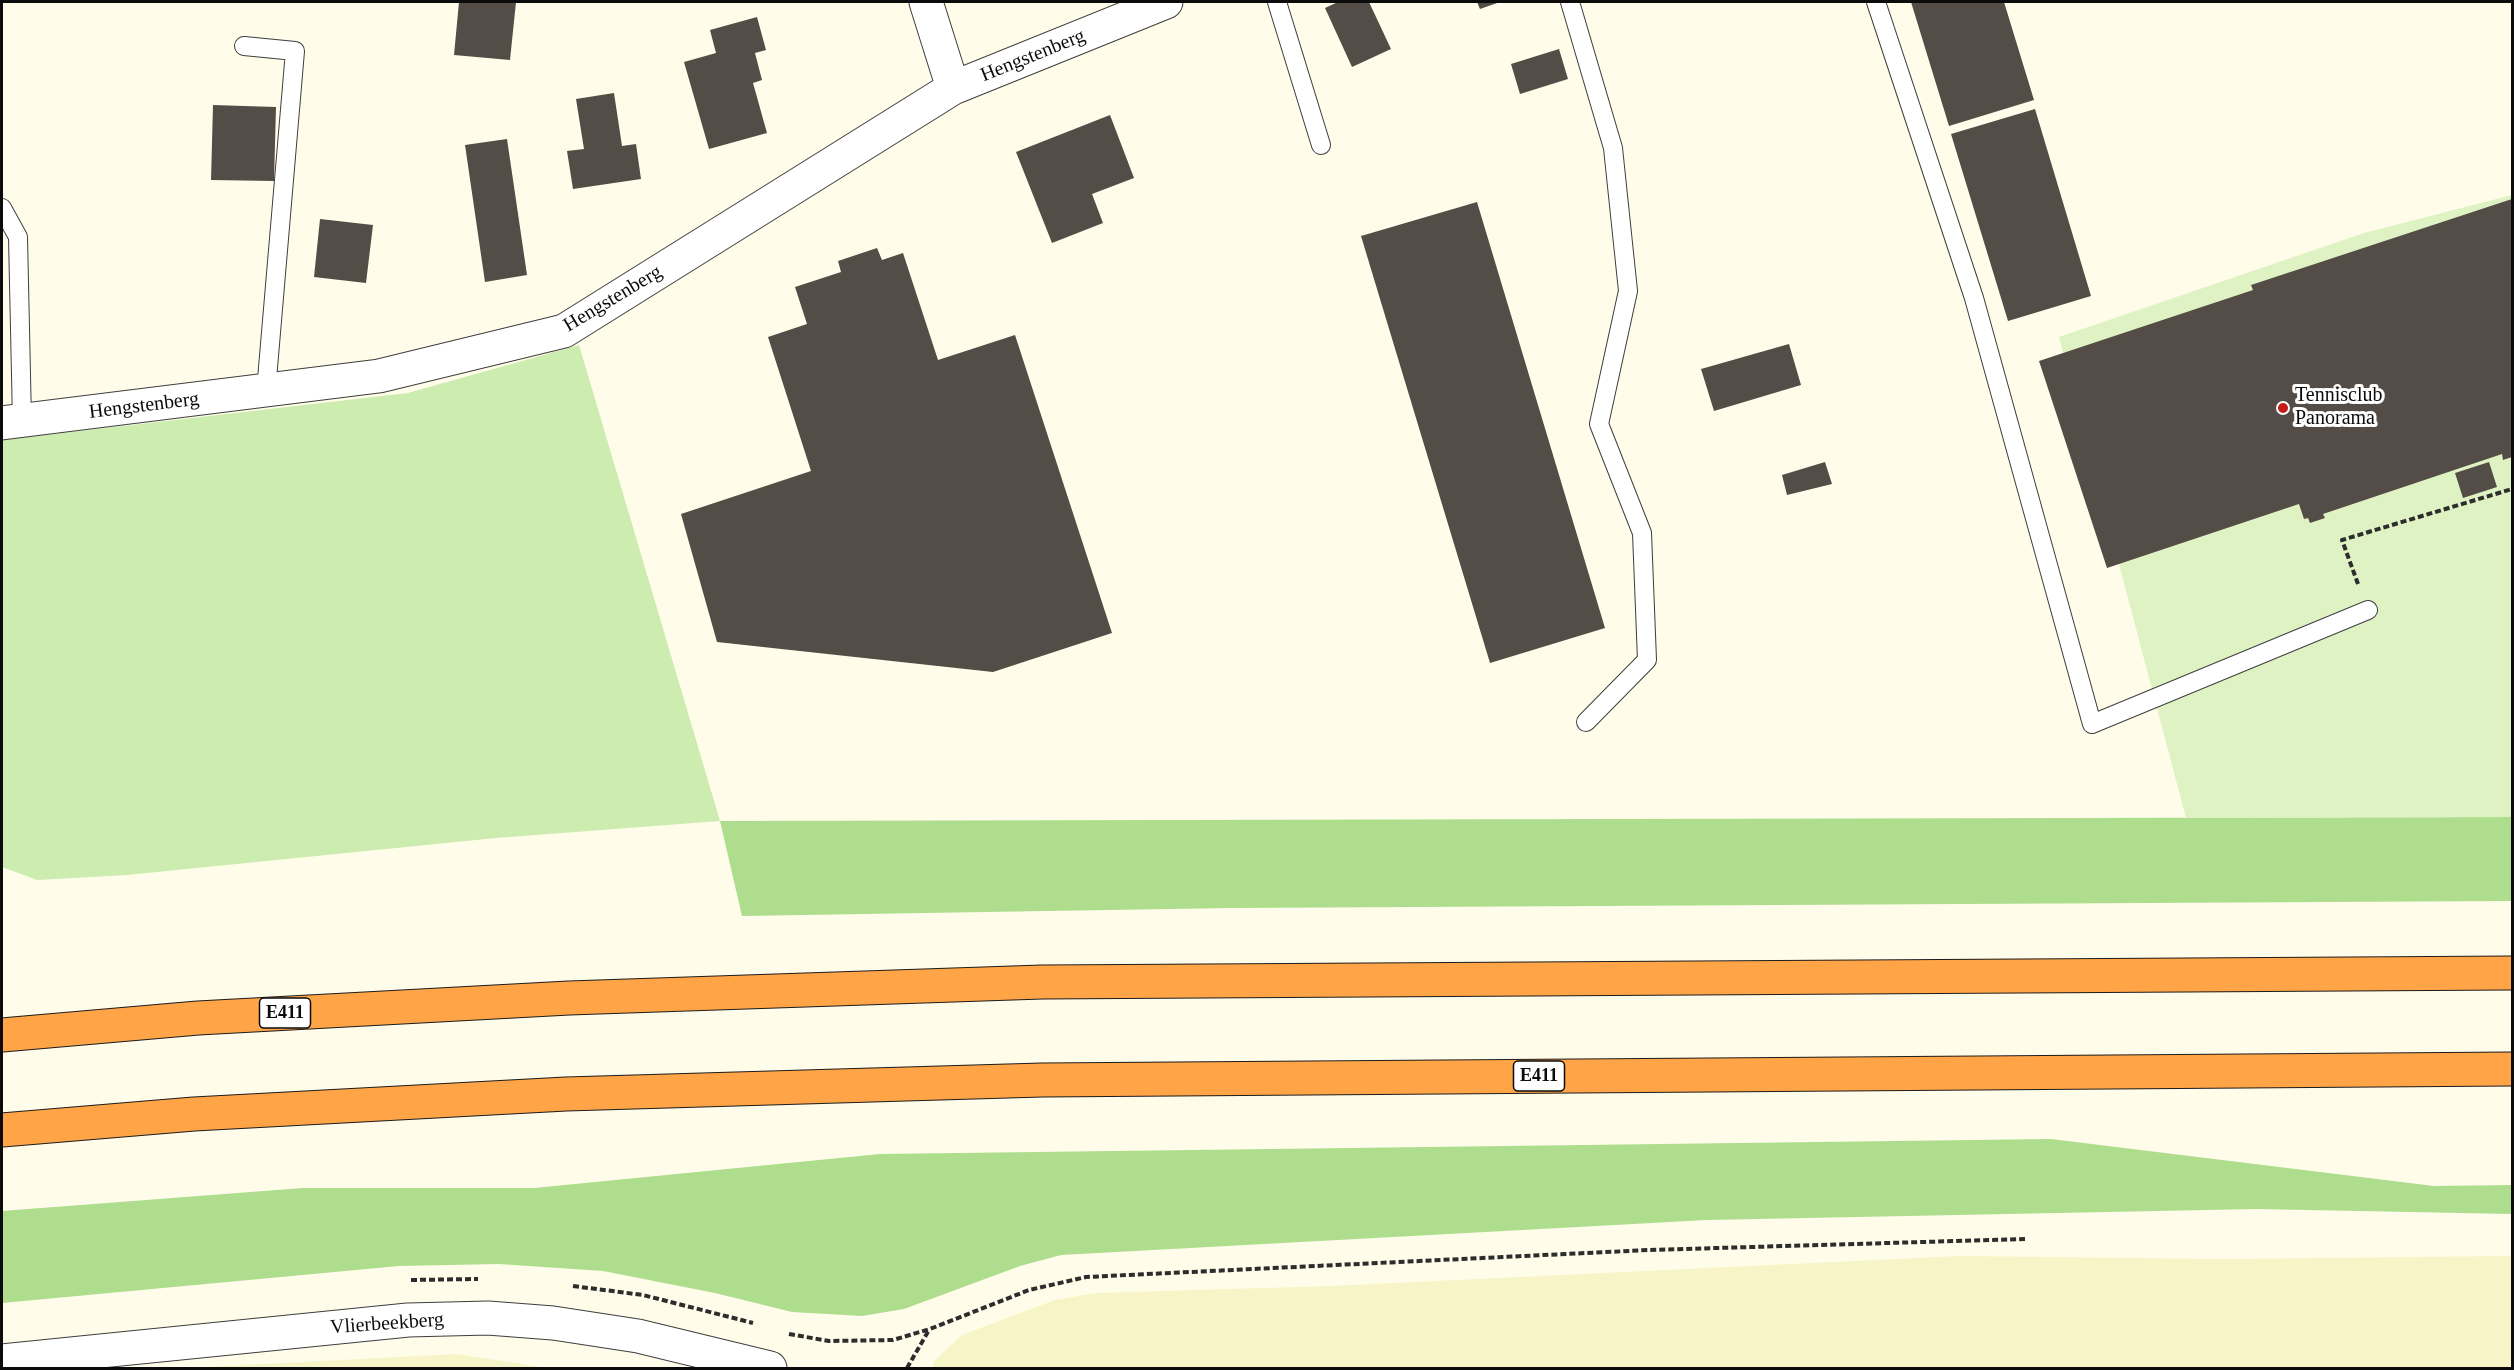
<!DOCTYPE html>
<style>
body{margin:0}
#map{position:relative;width:2514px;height:1370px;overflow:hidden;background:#fffce9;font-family:"Times New Roman",serif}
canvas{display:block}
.frame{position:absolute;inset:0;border:3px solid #0b0b0b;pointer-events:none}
</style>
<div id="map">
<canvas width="2514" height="1370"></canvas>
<div class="frame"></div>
</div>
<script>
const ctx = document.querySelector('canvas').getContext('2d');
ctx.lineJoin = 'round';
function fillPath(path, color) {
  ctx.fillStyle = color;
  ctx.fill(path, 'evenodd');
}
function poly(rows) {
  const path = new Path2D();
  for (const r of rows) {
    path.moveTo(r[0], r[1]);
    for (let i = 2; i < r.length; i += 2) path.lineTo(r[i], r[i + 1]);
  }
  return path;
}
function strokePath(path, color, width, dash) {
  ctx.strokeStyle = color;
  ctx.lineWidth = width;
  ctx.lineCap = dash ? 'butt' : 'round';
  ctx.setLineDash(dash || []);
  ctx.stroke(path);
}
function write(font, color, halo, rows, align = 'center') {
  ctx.font = font + ' "Times New Roman",serif';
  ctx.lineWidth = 6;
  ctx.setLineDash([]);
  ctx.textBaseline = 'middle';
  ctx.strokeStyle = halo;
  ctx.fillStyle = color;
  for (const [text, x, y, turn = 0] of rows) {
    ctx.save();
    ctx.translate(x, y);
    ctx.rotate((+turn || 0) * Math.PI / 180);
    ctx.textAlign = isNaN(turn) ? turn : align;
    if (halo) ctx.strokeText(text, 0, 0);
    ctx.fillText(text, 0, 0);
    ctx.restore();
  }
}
const farmland = poly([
 [1959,1256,2222,1259,2512,1256,2512,1368,933,1368,934,1361,962,1335,1055,1300,1096,1293,1331,1286],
 [457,1354,547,1368,185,1368,187,1368]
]);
const green = poly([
 [579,345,720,821,496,838,127,875,37,880,2,867,2,440,408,393]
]);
const forest = poly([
 [2512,817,2512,901,1230,908,742,916,720,821],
 [2051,1139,2434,1186,2512,1185,2512,1214,2257,1209,1707,1220,1061,1255,1020,1266,904,1309,862,1316,792,1312,715,1293,603,1271,499,1264,399,1266,2,1303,2,1211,303,1188,534,1188,880,1154]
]);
const pitch = poly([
 [2512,195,2512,817,2186,818,2059,337,2364,233]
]);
const building = poly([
 [459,2,516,2,510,60,454,55],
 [1338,2,1369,2,1391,49,1352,67,1325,8],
 [1477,2,1500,2,1480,9],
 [1911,2,2004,2,2034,100,1949,126],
 [757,17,766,50,755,53,762,80,753,83,767,133,709,149,684,62,716,53,710,30],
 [1559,49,1568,79,1520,94,1511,64],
 [614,93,622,146,636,144,641,179,573,189,567,151,584,149,576,99],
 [213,105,276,107,274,181,211,180],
 [2035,109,2091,296,2008,321,1951,134],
 [1110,115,1134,178,1092,194,1103,223,1052,243,1016,152],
 [507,139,527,275,485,282,465,145],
 [2512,199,2512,457,2503,460,2502,454,2323,514,2325,518,2310,523,2308,518,2304,519,2299,504,2107,568,2039,361,2253,290,2251,285],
 [1477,202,1605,628,1490,663,1361,236],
 [320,219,373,225,366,283,314,277],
 [877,248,882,260,903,253,938,360,1015,335,1112,633,993,672,717,642,681,514,811,471,768,337,807,324,795,287,841,272,838,261],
 [1789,344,1801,385,1714,411,1701,369],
 [1825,462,1832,484,1787,495,1782,475],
 [2489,462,2497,487,2463,498,2455,473]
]);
const path = poly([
 [2358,584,2342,540,2512,489],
 [411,1280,478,1279],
 [573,1286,643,1295,753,1323],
 [789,1334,829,1341,893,1340,930,1329,1029,1290,1086,1277,1649,1250,2025,1239],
 [907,1368,929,1330]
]);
const lane = poly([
 [1277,2,1321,145],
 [1570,2,1613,148,1628,291,1599,424,1642,533,1647,660,1586,722],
 [1876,2,1974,298,2092,724,2368,610],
 [244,46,295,51,266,391],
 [2,208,18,237,22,421]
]);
const street = poly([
 [926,2,953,88],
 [2,423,379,376,564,331,953,88,1166,2],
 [2,1361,408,1320,488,1318,553,1323,638,1336,770,1368]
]);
const highway = poly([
 [2,1035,198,1018,569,998,1042,982,2512,973],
 [2,1130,194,1114,566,1094,1042,1080,2512,1069]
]);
const markers = [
 [2283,408,6,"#c31b1a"]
];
const shields = [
 [285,1013,51],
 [1539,1076,51]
];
const shieldNames = [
 ["E411",285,1013],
 ["E411",1539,1076]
];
const streetNames = [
 ["Hengstenberg",1033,56,-22],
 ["Hengstenberg",613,299,-31],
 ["Hengstenberg",144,406,-7],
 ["Vlierbeekberg",387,1324,-4]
];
const poiNames = [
 ["Tennisclub",2295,396],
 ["Panorama",2295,419]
];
fillPath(farmland, '#f7f5c7');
fillPath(green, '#ccecb0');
fillPath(forest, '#aedd8e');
fillPath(pitch, '#dff2c3');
fillPath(building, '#544c47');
strokePath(lane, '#3e3e3e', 20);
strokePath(street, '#3e3e3e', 35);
strokePath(highway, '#1c1c1c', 35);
strokePath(path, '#2d2d2d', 4, [6, 3]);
strokePath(lane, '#fff', 18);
strokePath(street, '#fff', 33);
strokePath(highway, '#ffa447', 33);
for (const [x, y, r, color] of markers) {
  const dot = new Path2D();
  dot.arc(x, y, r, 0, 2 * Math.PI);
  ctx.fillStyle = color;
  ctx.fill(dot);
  strokePath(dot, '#fff', 2);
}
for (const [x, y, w] of shields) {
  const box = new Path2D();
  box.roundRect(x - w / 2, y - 15, w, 30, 4.5);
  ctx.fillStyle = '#fff';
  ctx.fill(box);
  strokePath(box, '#0b0b0b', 1.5);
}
write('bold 18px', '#0b0b0b', null, shieldNames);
write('20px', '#0b0b0b', '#fff', streetNames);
write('20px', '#0b0b0b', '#fff', poiNames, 'left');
</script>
